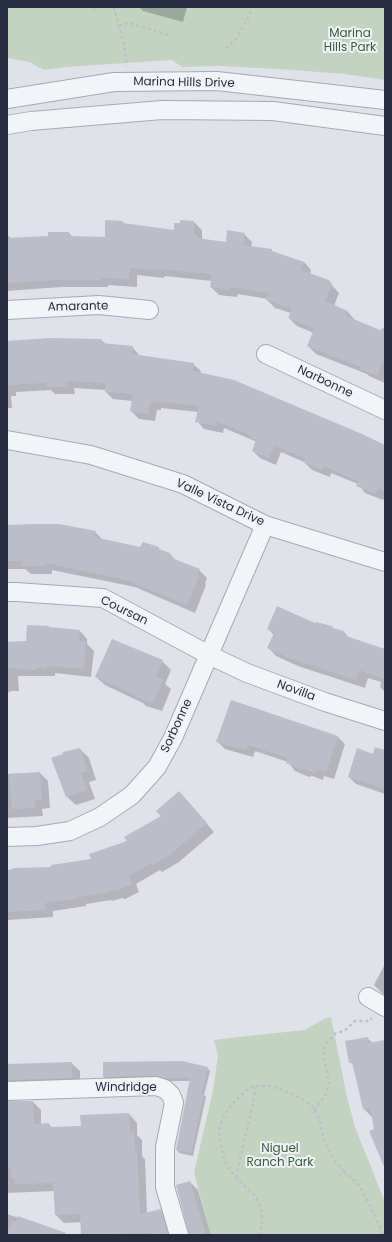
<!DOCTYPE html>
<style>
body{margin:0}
#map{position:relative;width:392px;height:1242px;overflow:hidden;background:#e1e2e9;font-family:Poppins,sans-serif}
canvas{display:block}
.frame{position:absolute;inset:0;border:8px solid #292d41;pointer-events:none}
</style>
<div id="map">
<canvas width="392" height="1242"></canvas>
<div class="frame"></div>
</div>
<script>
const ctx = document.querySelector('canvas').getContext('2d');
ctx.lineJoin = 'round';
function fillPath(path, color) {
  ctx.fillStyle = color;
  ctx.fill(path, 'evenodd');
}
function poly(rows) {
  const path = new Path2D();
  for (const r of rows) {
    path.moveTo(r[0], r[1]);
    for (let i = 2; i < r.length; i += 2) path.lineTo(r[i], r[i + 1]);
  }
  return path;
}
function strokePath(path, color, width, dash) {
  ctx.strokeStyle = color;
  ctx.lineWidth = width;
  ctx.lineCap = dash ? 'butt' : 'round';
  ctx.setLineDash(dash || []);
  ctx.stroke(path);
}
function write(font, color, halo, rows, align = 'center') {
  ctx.font = font + ' Poppins,sans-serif';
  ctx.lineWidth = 4;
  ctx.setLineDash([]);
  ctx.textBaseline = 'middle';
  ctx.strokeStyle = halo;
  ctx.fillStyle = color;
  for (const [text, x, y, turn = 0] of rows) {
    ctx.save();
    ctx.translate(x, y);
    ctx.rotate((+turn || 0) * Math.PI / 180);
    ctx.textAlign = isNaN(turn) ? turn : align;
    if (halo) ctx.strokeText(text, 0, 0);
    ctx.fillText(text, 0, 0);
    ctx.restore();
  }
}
const green = poly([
 [7,7,385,7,385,80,345,74,292,70,221,66,182,67,172,60,66,67,44,70,29,62,7,58],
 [331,1017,347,1097,355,1127,385,1202,385,1235,211,1235,194,1173,213,1090,218,1055,214,1040,238,1037,304,1030,326,1018]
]);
const shadow = poly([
 [139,7,187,7,183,22,143,11],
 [123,222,125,225,175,231,194,222,202,230,202,240,226,243,244,234,252,242,251,247,273,253,304,262,311,270,310,274,328,281,339,293,334,306,348,312,355,320,381,331,382,328,385,329,385,383,369,376,367,374,316,354,308,346,314,333,297,326,289,318,291,313,275,308,267,300,268,299,238,294,237,297,219,295,211,287,212,281,165,276,164,278,137,275,137,287,108,285,108,287,61,287,7,291,7,235,12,239,49,237,69,233,73,237,106,238],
 [101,340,106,344,132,347,140,356,193,364,201,371,200,374,385,446,385,497,383,500,365,493,358,484,331,473,330,477,312,470,304,462,281,452,276,465,260,458,253,451,256,442,255,441,224,428,223,433,204,429,197,421,198,412,161,408,161,410,157,410,155,421,139,419,131,411,133,401,113,399,106,392,106,390,74,388,75,394,55,394,51,390,16,392,16,396,11,396,12,408,7,408,7,343],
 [7,526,95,532,103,540,141,548,158,548,161,551,170,554,176,561,199,570,207,578,205,584,206,585,195,613,135,587,52,570,52,574,31,574,25,569,7,569],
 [316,625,344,632,349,638,383,650,385,644,385,692,380,687,381,682,368,678,365,688,298,666,276,656,268,647,274,635,268,629],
 [50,628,80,631,87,639,87,644,94,651,91,677,55,673,55,676,18,676,19,691,11,691,7,693,7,642,27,642],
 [162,661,171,670,165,684,171,689,162,711,146,706,143,703,105,685,96,677],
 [338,737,345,744,334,779,324,776,323,780,312,776,309,777,295,771,288,762,255,751,253,757,225,749,218,742],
 [80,749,89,758,96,780,89,782,95,799,76,805,67,797],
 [385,751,385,794,356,784,349,777,373,755],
 [40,773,48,781,50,808,42,809,43,816,7,818,7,774],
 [187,801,214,832,179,862,162,872,160,870,136,884,139,892,125,899,122,898,112,901,111,900,86,904,86,906,53,911,53,917,7,920,7,871,53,868,92,860,128,841],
 [385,964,385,996,374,985],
 [367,1038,373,1043,385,1041,385,1167,373,1118,364,1109,354,1066,350,1062],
 [71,1063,80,1071,80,1086,7,1093,7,1065],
 [207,1068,210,1071,204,1095,206,1097,193,1156,179,1153,177,1150,190,1081,170,1081,159,1078,107,1080,104,1077],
 [7,1102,33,1102,41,1110,41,1124,49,1124,52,1128,82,1126,129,1114,137,1123,137,1135,142,1140,142,1156,145,1159,147,1214,160,1210,168,1218,173,1235,87,1235,85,1222,64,1223,56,1215,54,1191,7,1193],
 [190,1182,198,1190,211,1235,190,1235],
 [7,1214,51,1229,57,1235,7,1235]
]);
const building = poly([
 [105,220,123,221,123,223,174,230,174,223,180,223,180,220,194,221,194,235,197,235,197,238,226,242,227,230,245,233,243,245,272,249,272,251,304,262,301,270,329,280,332,284,325,301,348,311,346,316,385,332,385,356,377,376,360,369,361,367,307,346,314,329,288,318,292,309,266,300,269,293,230,287,229,290,210,287,212,274,157,269,157,270,130,268,129,279,101,278,101,280,53,280,7,283,7,238,48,236,48,232,69,232,69,236,105,237],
 [50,338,101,339,101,343,133,346,132,354,194,363,193,371,234,380,362,434,385,445,385,491,378,488,376,494,356,486,358,481,324,466,322,470,303,462,305,458,274,446,269,458,252,451,256,440,251,438,252,436,217,421,216,426,195,422,199,406,154,401,154,403,150,403,148,414,130,411,133,394,105,392,106,383,67,381,68,387,47,387,46,383,7,385,7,341],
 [34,524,59,524,96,531,94,537,140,547,143,542,159,547,159,549,170,553,169,557,200,569,197,576,199,576,187,605,126,580,45,563,45,566,22,566,22,561,7,561,7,525],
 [277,606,315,623,316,622,332,626,333,628,344,631,343,635,385,649,385,679,359,670,356,680,289,658,267,648,274,633,267,629],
 [27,625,49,626,49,627,80,630,79,641,86,642,84,669,47,666,47,669,37,668,35,670,7,668,7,642,26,641],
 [112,639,163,660,156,677,163,680,153,703,136,697,135,695,95,677],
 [231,700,338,736,326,772,316,769,315,773,304,769,301,770,286,763,288,758,248,745,246,750,216,742],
 [375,747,385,750,385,789,348,777,357,748,373,754],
 [80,748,88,771,81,773,87,790,66,797,51,758,62,754,63,752],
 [40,772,42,800,34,801,35,808,12,809,9,774],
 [179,791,207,823,171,854,153,865,151,863,129,876,132,884,116,891,114,890,103,894,103,893,78,897,78,898,45,903,46,910,7,912,7,870,13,869,13,868,51,867,51,865,91,859,89,854,127,841,124,837,161,816,156,811],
 [368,1037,369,1043,385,1040,385,1169,369,1131,374,1129,370,1108,363,1109,352,1062,349,1063,345,1041],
 [182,1061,208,1067,202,1093,204,1094,191,1153,176,1150,190,1078,166,1078,156,1076,103,1077,103,1062],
 [72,1062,72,1078,7,1080,7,1064],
 [7,1101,33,1101,34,1124,49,1123,49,1127,81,1126,80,1115,129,1113,130,1131,134,1131,135,1150,137,1150,140,1214,161,1209,168,1235,152,1235,151,1233,81,1235,80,1214,55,1215,53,1183,15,1184,15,1178,11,1178,11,1167,7,1167],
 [190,1181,206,1235,189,1235,176,1185],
 [18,1216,66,1233,65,1235,7,1235,12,1221,16,1222]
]);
const path = poly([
 [114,7,124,45,127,66],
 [93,9,95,7],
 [119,26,127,23,133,24,168,35],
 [226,48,237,38,250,14,251,7],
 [256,1086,270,1086,283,1090,295,1095,311,1105,317,1113,325,1142,334,1160,344,1171,337,1178],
 [314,1110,326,1094,329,1084,324,1057,324,1046,336,1033,344,1031,355,1021,369,1021,372,1018],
 [344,1171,359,1185,375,1215,383,1235],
 [236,1177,251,1112,256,1086,248,1088,229,1108,223,1118,219,1130,223,1156,227,1166,236,1177,256,1197,261,1208,262,1222,260,1235]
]);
const minor = poly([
 [7,99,114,82,217,81,385,100],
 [7,125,31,121,162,110,273,111,385,126],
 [7,310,99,305,149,310],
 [266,354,385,410],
 [7,440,91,455,183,484,265,525,385,562],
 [7,592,16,592,103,598,209,655,247,673,325,702,385,721],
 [7,837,37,836,70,831,100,817,132,795,157,767,173,738,265,525],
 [368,997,385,1007],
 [7,1091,156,1086,165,1089,171,1095,174,1103,165,1147,165,1187,179,1235]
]);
const parkNames = [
 ["Marina",350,34],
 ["Hills Park",350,48],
 ["Niguel",280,1149],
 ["Ranch Park",280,1163]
];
const streetNames = [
 ["Marina Hills Drive",184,83,1],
 ["Amarante",78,307,-1],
 ["Narbonne",325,382,25],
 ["Valle Vista Drive",220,503,25],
 ["Coursan",124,611,26],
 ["Novilla",296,691,20],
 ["Sorbonne",177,726,-65],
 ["Windridge",126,1088]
];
fillPath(green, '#c3d3c2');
fillPath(shadow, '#0003');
fillPath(building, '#bbbdc9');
strokePath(minor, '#a6a8b3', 20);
strokePath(path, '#bec0c8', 2.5, [3, 3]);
strokePath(minor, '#f3f4f8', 18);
write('12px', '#375c37', '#f0f2f7', parkNames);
write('12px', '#292d41', '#f0f2f7', streetNames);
</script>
